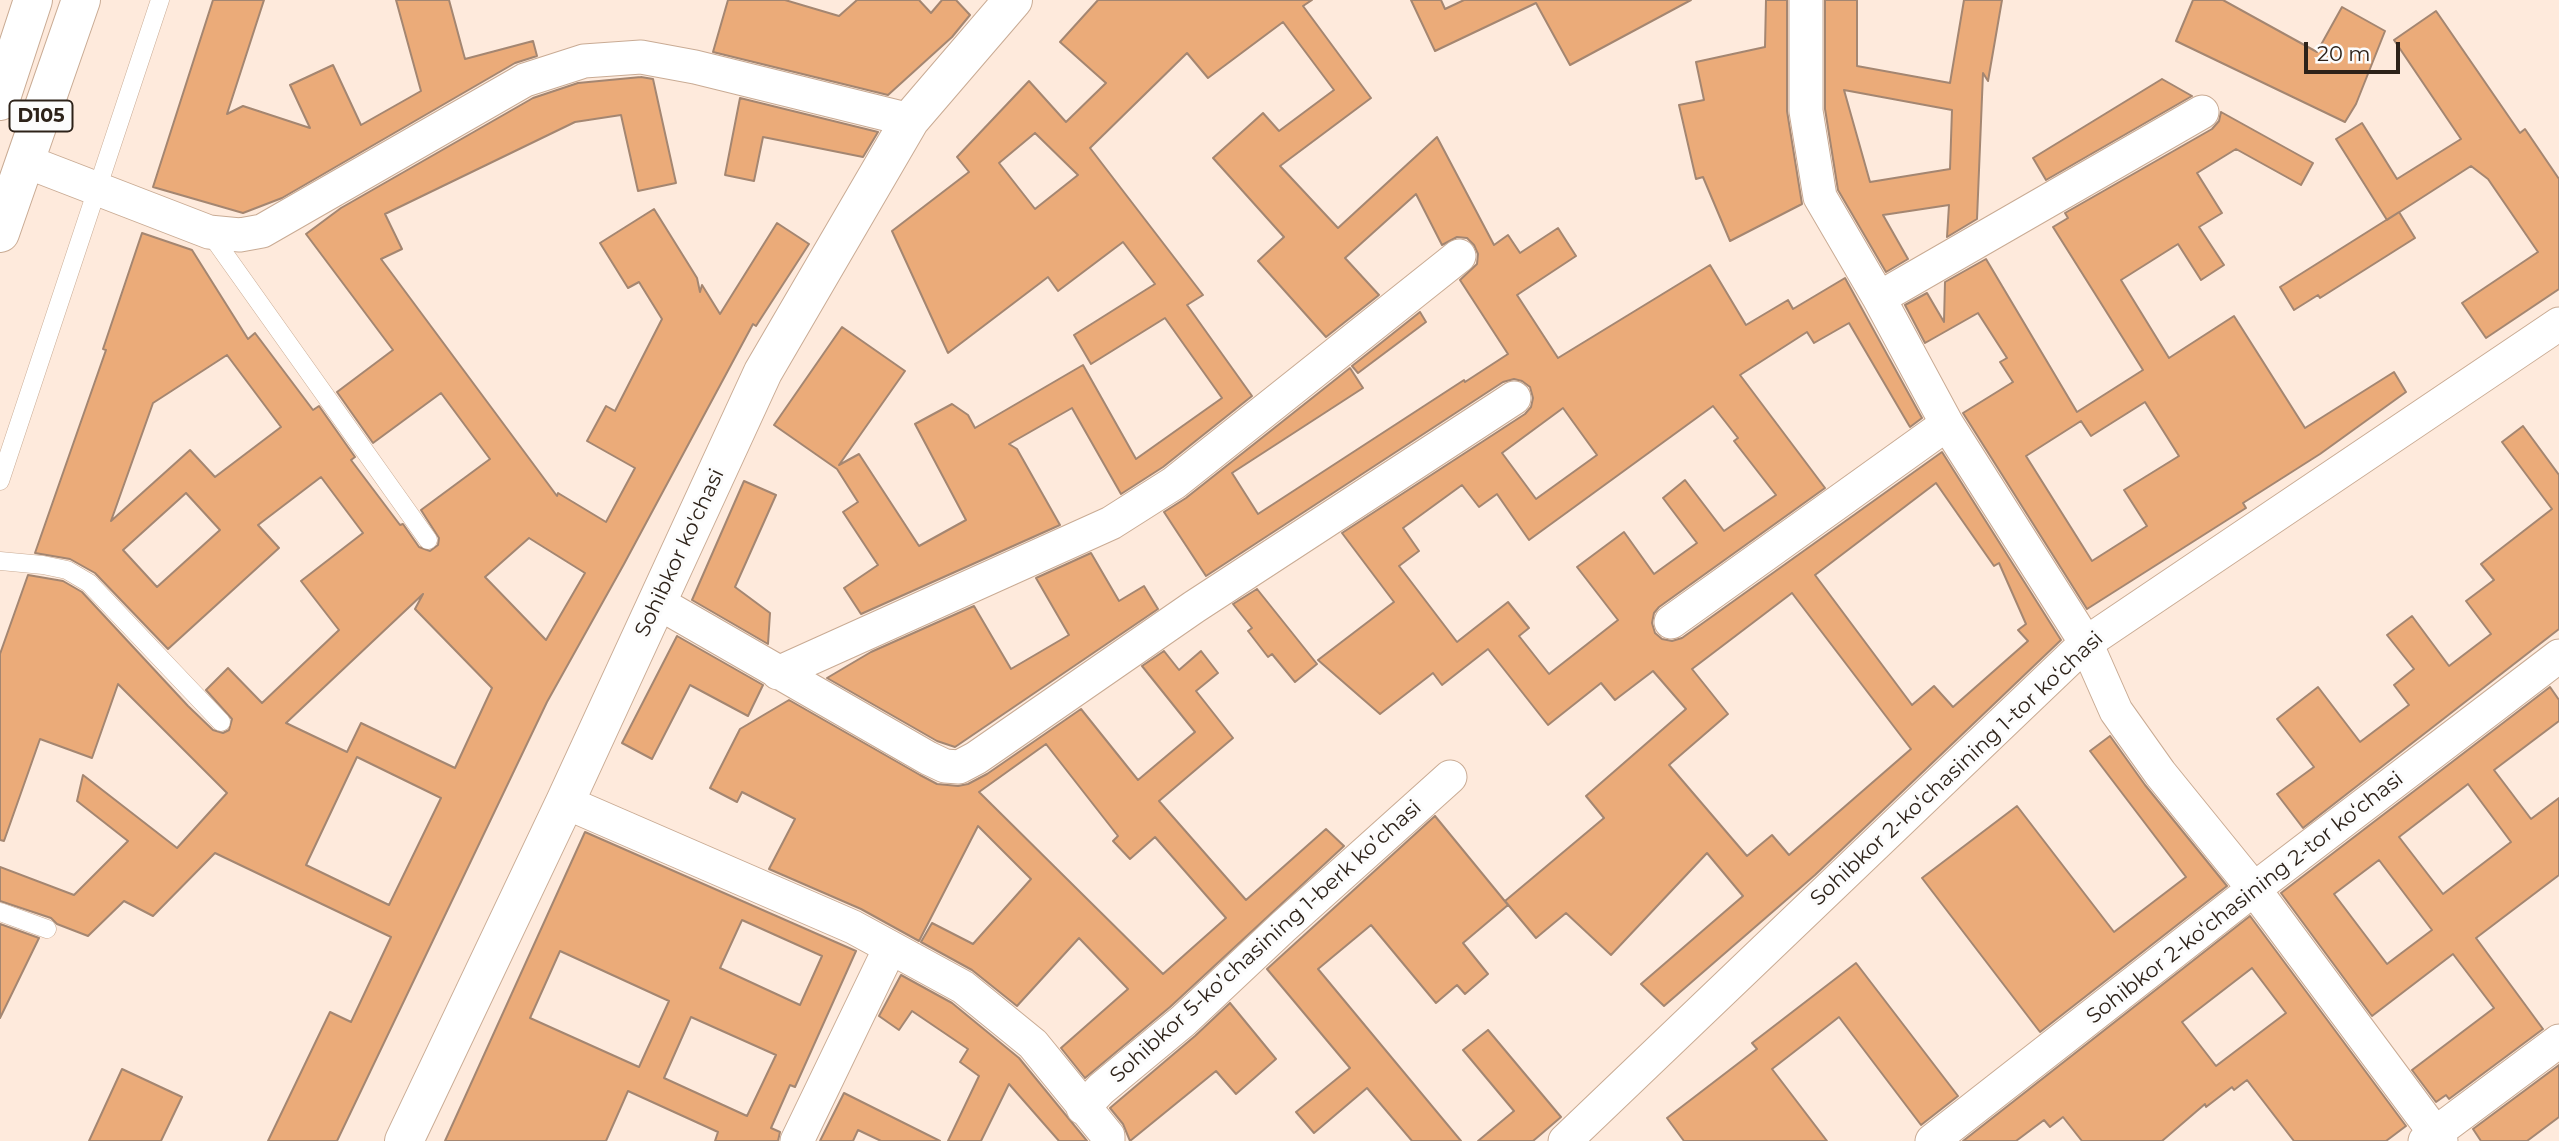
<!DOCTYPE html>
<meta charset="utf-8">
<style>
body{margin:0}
#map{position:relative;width:2559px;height:1141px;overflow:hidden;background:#feeadc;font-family:Montserrat,sans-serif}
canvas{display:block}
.scale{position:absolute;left:2304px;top:42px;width:96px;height:32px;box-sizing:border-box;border:4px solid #2d2219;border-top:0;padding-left:9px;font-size:21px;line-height:24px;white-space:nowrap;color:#2d2219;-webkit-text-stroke:5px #fcfcfc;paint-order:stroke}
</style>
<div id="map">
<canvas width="2559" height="1141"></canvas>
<div class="scale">20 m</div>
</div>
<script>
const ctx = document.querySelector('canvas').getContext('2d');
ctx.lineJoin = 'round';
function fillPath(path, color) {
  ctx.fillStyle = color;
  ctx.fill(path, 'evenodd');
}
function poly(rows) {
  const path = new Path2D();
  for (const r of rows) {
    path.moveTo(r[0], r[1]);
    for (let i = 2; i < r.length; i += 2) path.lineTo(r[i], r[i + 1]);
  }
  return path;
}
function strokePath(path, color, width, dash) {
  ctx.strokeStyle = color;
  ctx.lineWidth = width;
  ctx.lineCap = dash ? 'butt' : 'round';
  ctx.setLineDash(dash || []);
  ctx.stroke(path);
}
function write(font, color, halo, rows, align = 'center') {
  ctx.font = font + ' Montserrat,sans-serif';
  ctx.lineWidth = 6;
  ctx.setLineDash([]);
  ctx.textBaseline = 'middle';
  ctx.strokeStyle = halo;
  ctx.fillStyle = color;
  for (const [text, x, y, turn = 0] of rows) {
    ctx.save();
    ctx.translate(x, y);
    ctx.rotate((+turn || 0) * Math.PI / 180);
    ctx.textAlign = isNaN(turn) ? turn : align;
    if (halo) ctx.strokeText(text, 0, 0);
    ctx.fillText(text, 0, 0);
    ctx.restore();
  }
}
const building = poly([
 [213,0,264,0,227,114,243,106,310,128,290,85,333,65,361,125,421,91,396,0,449,0,465,59,533,41,537,56,515,63,282,198,243,213,153,187,213,0],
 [728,0,785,0,839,16,857,0,919,0,931,13,942,0,956,0,970,15,952,37,888,95,713,52,728,0],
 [1098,0,1312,0,1303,6,1371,98,1280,166,1338,228,1437,137,1494,245,1508,235,1520,253,1558,228,1576,256,1517,295,1558,358,1710,265,1746,325,1788,300,1793,309,1845,278,1922,418,1910,427,1849,323,1814,343,1807,332,1740,375,1825,488,1659,607,1654,613,1652,623,1655,633,1662,639,1672,641,1682,638,1942,452,2061,640,1815,875,1664,1006,1641,984,1743,896,1707,853,1611,955,1566,913,1536,938,1505,901,1604,818,1586,796,1686,709,1653,671,1615,700,1601,683,1548,725,1488,649,1442,685,1433,673,1380,714,1318,660,1394,602,1342,533,1525,414,1531,407,1533,398,1530,387,1522,381,1514,379,1503,382,1206,576,1164,512,1186,498,1350,368,1363,388,1232,473,1258,514,1464,380,1465,382,1508,354,1460,280,1477,264,1478,254,1474,245,1467,238,1457,237,1442,245,1416,194,1345,258,1379,295,1326,337,1258,261,1284,237,1213,158,1263,113,1279,131,1334,90,1283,22,1208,78,1187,53,1090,148,1203,295,1187,305,1252,396,1163,467,1121,494,1072,408,1009,444,1017,449,1060,525,861,614,844,588,878,565,843,512,858,502,837,469,774,425,842,327,905,371,839,465,859,454,919,546,966,520,915,424,952,404,968,415,975,428,1083,365,1136,459,1222,398,1165,318,1091,364,1074,335,1155,284,1123,242,1058,291,1048,277,948,353,892,231,969,172,957,157,1029,81,1066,122,1106,83,1060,42,1098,0],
 [1035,133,1078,175,1035,209,999,163,1035,133],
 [1713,406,1738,438,1734,441,1776,495,1724,531,1685,480,1663,498,1697,543,1654,574,1624,532,1577,567,1618,620,1549,674,1519,636,1529,628,1508,602,1457,642,1399,566,1419,551,1403,528,1462,485,1479,507,1497,494,1529,540,1713,406],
 [1563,408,1597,455,1536,499,1502,453,1563,408],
 [1936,483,1994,566,1999,563,2026,624,2018,630,2028,641,1953,707,1934,686,1912,705,1815,575,1936,483],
 [1792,593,1911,749,1789,855,1772,835,1747,856,1669,765,1728,714,1692,669,1792,593],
 [1411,0,1441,0,1445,9,1464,0,1691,0,1570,65,1536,3,1435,51,1411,0],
 [1766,0,1787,0,1787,111,1802,204,1730,241,1703,177,1696,179,1679,105,1704,100,1696,62,1765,47,1766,0],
 [1825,0,1857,0,1857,66,1950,83,1964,0,2002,0,1988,81,1983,73,1977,219,1947,237,1949,205,1883,215,1908,259,1886,272,1838,190,1825,109,1825,0],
 [1844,90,1952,110,1950,169,1870,182,1844,90],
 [2193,0,2223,0,2317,52,2342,7,2385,31,2356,104,2345,122,2176,41,2193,0],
 [2436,11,2520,133,2525,129,2559,179,2559,289,2486,338,2462,303,2538,252,2488,179,2471,166,2387,220,2336,139,2362,123,2397,179,2461,139,2394,40,2436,11],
 [641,77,653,79,676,183,638,191,621,115,575,122,385,214,402,249,381,259,557,496,558,493,606,522,635,468,587,441,606,406,615,411,662,319,639,282,628,288,600,243,654,209,697,278,700,292,702,285,720,314,777,223,809,244,756,326,753,324,624,564,547,702,337,1141,268,1141,330,1012,351,1022,391,937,215,853,153,916,124,901,88,936,57,924,51,918,0,901,0,867,74,895,128,841,77,801,83,775,177,848,227,793,118,684,92,758,40,739,4,841,0,840,0,654,28,575,63,581,82,592,188,706,213,730,223,733,229,730,232,719,206,690,228,668,262,703,339,630,301,581,363,533,321,477,258,525,279,548,168,649,95,573,70,559,35,553,106,350,103,349,142,233,192,250,248,339,255,333,313,410,319,406,355,457,351,460,400,525,403,524,419,547,430,551,438,545,439,538,421,510,490,459,441,393,373,443,337,392,393,350,306,234,341,208,533,98,578,83,641,77],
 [227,355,281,427,215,477,190,450,111,521,153,403,227,355],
 [186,493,220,530,157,587,123,550,186,493],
 [529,538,585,573,546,640,485,577,529,538],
 [423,594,415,609,492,688,455,768,361,723,347,752,286,723,423,594],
 [357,757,441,798,389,905,306,865,357,757],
 [2162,79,2192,96,2046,180,2033,158,2162,79],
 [740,98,878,132,863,157,763,137,754,181,725,175,740,98],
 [2221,112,2313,163,2301,185,2236,149,2197,173,2222,213,2199,227,2224,265,2201,280,2178,244,2121,280,2169,358,2234,316,2305,428,2394,372,2406,392,2320,454,2243,503,2246,508,2087,609,1963,413,2013,382,2000,362,2007,358,1978,313,1925,343,1905,305,1927,293,1944,322,1945,282,1986,259,2077,412,2143,370,2053,227,2068,218,2065,213,2212,129,2219,121,2221,112],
 [2145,402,2179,456,2124,490,2147,526,2092,561,2026,456,2081,421,2091,436,2145,402],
 [2399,212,2415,238,2320,298,2318,295,2294,310,2280,287,2399,212],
 [1420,312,1426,322,1358,373,1352,366,1420,312],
 [2523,426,2559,475,2559,629,2303,828,2277,794,2314,767,2277,719,2318,687,2360,742,2409,705,2394,685,2414,669,2387,635,2412,616,2449,666,2491,634,2466,601,2494,580,2481,564,2552,509,2502,442,2523,426],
 [744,481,776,495,735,587,770,613,768,644,692,600,744,481],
 [1091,553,1119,601,1144,586,1158,609,955,747,937,741,827,678,871,652,974,606,1011,669,1069,635,1036,578,1091,553],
 [1257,589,1317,664,1295,682,1272,654,1268,657,1248,631,1252,628,1233,604,1257,589],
 [677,636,763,685,748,716,690,685,652,759,622,743,677,636],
 [1164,651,1179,670,1201,651,1218,673,1196,691,1233,738,1159,801,1246,900,1326,829,1344,846,1170,1007,1085,1078,1061,1048,1128,989,1079,938,1017,1006,972,970,921,942,932,923,973,944,1031,879,978,826,919,941,861,909,769,869,795,819,742,792,737,802,710,788,740,729,789,700,920,775,937,784,958,786,968,784,987,774,1081,709,1138,780,1195,732,1142,666,1164,651],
 [1046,744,1118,836,1113,841,1130,859,1155,837,1226,918,1163,974,979,792,1046,744],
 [2550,687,2559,700,2559,721,2494,770,2531,819,2559,798,2559,875,2476,938,2543,1029,2449,1099,2446,1095,2436,1102,2412,1070,2494,1008,2453,954,2372,1016,2281,893,2550,687],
 [2468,784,2511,842,2443,894,2399,837,2468,784],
 [2379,860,2432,930,2387,964,2334,894,2379,860],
 [2110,736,2145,785,2227,886,2040,1032,1922,878,2017,806,2114,932,2186,877,2090,751,2110,736],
 [1435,816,1508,905,1463,943,1488,974,1465,994,1457,985,1436,1003,1371,925,1318,969,1461,1141,1412,1141,1367,1088,1314,1133,1296,1112,1350,1068,1267,969,1435,816],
 [585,832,856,951,795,1087,790,1085,771,1128,780,1132,778,1141,715,1141,718,1132,628,1091,606,1141,445,1141,585,832],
 [742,920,822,956,800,1005,720,968,742,920],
 [560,951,669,1001,639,1067,530,1018,560,951],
 [691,1017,776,1055,747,1116,664,1078,691,1017],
 [2250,916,2406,1126,2386,1141,2294,1141,2247,1080,2234,1090,2232,1087,2206,1107,2205,1104,2162,1141,2082,1141,2063,1117,2050,1127,2044,1120,2016,1141,1963,1141,2250,916],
 [2252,968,2286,1013,2216,1066,2182,1022,2252,968],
 [0,924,39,938,0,1018,0,924],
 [1856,963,1958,1096,1921,1125,1839,1017,1772,1069,1827,1141,1684,1141,1667,1118,1757,1049,1752,1043,1856,963],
 [901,975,952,1003,1019,1058,1087,1141,1059,1141,1009,1084,981,1141,948,1141,979,1076,960,1062,968,1049,912,1011,899,1030,879,1016,901,975],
 [1230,1003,1276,1059,1236,1094,1216,1071,1130,1141,1123,1124,1110,1108,1195,1036,1230,1003],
 [1488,1030,1561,1117,1533,1141,1478,1141,1514,1111,1463,1050,1488,1030],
 [2559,1065,2559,1117,2527,1141,2481,1141,2473,1129,2559,1065],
 [122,1069,182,1097,161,1141,89,1141,122,1069],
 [844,1093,940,1141,881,1141,858,1130,853,1141,820,1141,844,1093]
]);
const lane = poly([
 [209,232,428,540],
 [0,481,160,0],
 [0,561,43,565,67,570,89,583,221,722],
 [0,912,47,929]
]);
const street = poly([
 [1806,0,1806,111,1820,197,1879,298,1947,424,2086,643,2116,711,2160,773,2254,889,2441,1141],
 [25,161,209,232,240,235,262,231,525,80,584,61,641,57,695,67,910,120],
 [1879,298,2202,112],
 [657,602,928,758,945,766,959,767,976,758,1194,607,1514,398],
 [1671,622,1947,424],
 [778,673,1111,523,1174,483,1459,256],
 [565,802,853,927,963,987,1033,1044,1108,1136,1108,1141],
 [1083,1108,1101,1089,1183,1021,1283,927,1450,777],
 [797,1141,890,948],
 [1565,1141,2086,643,2559,324],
 [1932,1141,2254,889,2559,656],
 [2425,1141,2559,1041]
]);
const secondary = poly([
 [404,1141,565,802,763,372,910,120,1013,0]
]);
const highway = poly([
 [0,101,33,0],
 [0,233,81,0]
]);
const shields = [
 [41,116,63]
];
const shieldNames = [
 ["D105",41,116]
];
const streetNames = [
 ["Sohibkor ko'chasi",680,553,-65],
 ["Sohibkor 2-ko‘chasining 1-tor ko‘chasi",1957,769,-43],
 ["Sohibkor 2-ko‘chasining 2-tor ko‘chasi",2245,898,-38],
 ["Sohibkor 5-koʼchasining 1-berk koʼchasi",1266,942,-42]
];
fillPath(building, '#ebab79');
strokePath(building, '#a48671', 2);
strokePath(lane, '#c9ab94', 19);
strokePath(street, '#c9ab94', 35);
strokePath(secondary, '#c9ab94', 40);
strokePath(highway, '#c9ab94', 40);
strokePath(lane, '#fff', 18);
strokePath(street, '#fff', 33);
strokePath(secondary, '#fff', 38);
strokePath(highway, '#fff', 38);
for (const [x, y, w] of shields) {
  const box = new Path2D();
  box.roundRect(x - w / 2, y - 15.5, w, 31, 5);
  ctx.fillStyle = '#fcfcfc';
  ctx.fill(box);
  strokePath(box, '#2d2219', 2);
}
write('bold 19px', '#2d2219', null, shieldNames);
write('21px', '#2d2219', '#fcfcfc', streetNames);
</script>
